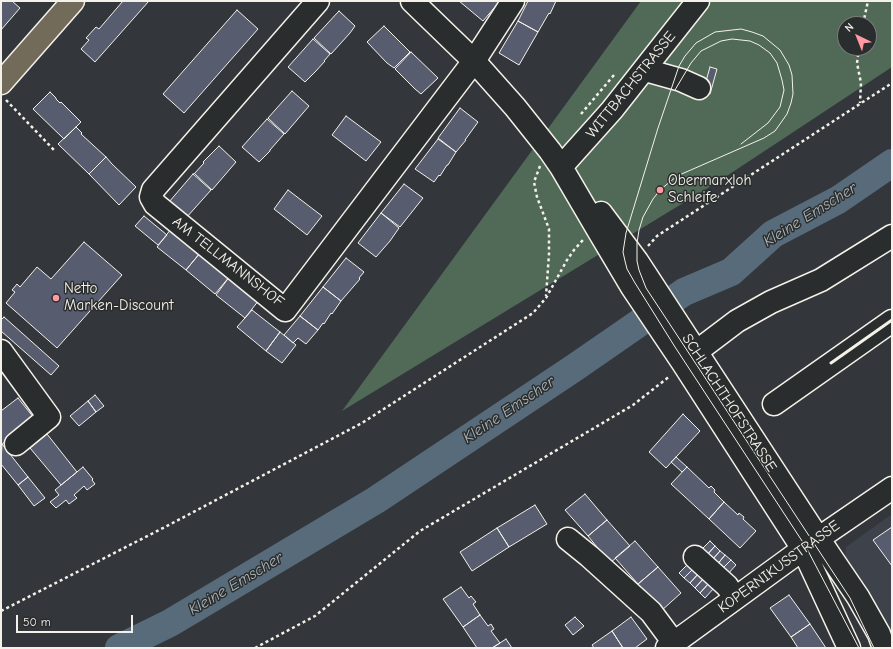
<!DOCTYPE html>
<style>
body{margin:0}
#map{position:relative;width:893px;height:649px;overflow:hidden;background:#33373b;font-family:"Comic Neue",sans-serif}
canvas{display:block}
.frame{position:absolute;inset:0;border:2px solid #f4f1e8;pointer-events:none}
.north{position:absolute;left:837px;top:16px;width:40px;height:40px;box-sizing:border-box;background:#2a2d2e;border:1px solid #7b7b78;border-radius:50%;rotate:317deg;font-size:11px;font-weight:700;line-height:16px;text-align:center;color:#f4f1e8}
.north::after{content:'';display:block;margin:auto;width:14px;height:18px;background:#ff9aa2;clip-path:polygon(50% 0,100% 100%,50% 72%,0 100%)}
.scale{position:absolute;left:16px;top:615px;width:117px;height:18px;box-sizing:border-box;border:2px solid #f4f1e8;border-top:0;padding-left:5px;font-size:12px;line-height:14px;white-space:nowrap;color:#f4f1e8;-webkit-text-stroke:3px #2a2d2e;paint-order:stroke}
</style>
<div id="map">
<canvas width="893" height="649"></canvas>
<div class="frame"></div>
<div class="north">N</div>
<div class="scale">50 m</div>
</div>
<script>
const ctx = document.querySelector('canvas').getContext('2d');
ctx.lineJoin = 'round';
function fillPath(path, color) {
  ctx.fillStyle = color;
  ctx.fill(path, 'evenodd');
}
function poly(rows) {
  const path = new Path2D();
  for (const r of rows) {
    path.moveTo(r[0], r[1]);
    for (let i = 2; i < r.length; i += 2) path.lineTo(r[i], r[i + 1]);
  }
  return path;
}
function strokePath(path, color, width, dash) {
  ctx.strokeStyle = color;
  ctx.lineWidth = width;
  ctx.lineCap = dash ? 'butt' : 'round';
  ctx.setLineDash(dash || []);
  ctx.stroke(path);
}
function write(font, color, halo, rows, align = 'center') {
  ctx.font = font + ' "Comic Neue",sans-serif';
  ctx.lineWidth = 3;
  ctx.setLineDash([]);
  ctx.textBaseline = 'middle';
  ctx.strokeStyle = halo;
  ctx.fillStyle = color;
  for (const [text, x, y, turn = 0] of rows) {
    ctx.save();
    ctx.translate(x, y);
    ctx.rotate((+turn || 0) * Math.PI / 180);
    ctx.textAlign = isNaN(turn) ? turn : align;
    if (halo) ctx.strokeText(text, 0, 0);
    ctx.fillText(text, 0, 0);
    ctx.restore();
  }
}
const built = poly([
 [892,514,892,636,845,557,846,547]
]);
const green = poly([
 [641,1,892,1,892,67,716,183,342,411],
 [845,24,869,24,869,48,845,48]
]);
const river = poly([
 [119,648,170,623,376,500,574,368,684,292,731,272,773,234,838,200,892,163]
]);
const building = poly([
 [1,1,12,1,20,8,1,30,1,1],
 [123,1,149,1,95,62,81,49,89,40,86,38,96,27,99,29,123,1],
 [459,1,500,1,483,21,459,1],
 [528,1,556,1,550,14,549,13,538,32,518,21,528,1],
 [237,10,258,29,184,113,163,94,237,10],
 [339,11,355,26,350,33,331,54,314,38,339,11],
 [518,21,538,32,519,65,499,53,518,21],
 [384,26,410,52,394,68,387,63,367,42,384,26],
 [313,39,330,54,324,61,325,61,316,71,305,82,288,67,313,39],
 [411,52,438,78,421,94,415,89,395,69,411,52],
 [710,67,717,69,710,94,703,92,710,67],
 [292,91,309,106,285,134,268,118,292,91],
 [50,92,56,98,56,99,60,103,61,102,81,122,64,139,33,109,50,92],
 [460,108,478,122,465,140,466,140,456,152,438,138,460,108],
 [346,116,381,142,366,161,332,135,346,116],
 [267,119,284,134,270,150,270,151,259,162,242,147,267,119],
 [76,127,82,133,81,134,106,157,89,174,58,144,76,127],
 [438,139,456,152,448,165,447,165,440,176,439,175,434,182,415,169,438,139],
 [219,146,236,162,212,190,194,173,194,174,204,163,203,162,219,146],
 [106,157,112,164,136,187,119,205,89,174,106,157],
 [193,174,211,190,186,218,169,202,193,174],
 [404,184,423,198,400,227,381,213,404,184],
 [288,190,322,216,307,235,274,209,288,190],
 [381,213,399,228,390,241,376,257,358,243,381,213],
 [144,216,167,235,158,245,135,226,144,216],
 [171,229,200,253,186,270,157,247,171,229],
 [84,242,122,275,57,348,6,303,15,292,12,290,17,284,20,287,37,267,51,279,84,242],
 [200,253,230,276,215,294,186,270,200,253],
 [346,258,364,272,359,278,360,279,341,301,323,287,346,258],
 [230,276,259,300,245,318,216,295,230,276],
 [323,287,341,301,332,314,331,313,324,324,323,323,318,330,300,316,323,287],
 [252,310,280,332,266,351,237,327,252,310],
 [300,316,318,330,306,344,298,338,293,343,284,335,300,316],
 [4,317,59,366,51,375,1,331,1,320,4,317],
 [280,332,296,345,282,363,266,351,280,332],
 [95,395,104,406,96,412,88,401,95,395],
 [18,398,34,418,1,445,1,411,18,398],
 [88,401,96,412,79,426,70,416,88,401],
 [683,414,700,431,666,468,649,452,683,414],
 [47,434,77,472,61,485,30,448,47,434],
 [2,444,28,477,18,485,1,464,2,444],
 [676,457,687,467,682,472,671,462,676,457],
 [83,467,93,479,92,480,95,484,87,490,84,486,74,495,77,498,69,504,66,500,56,508,50,502,59,495,55,490,83,467],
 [687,467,709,488,711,486,715,490,714,492,724,502,709,519,671,484,687,467],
 [28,477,45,498,34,506,18,485,28,477],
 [585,494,607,520,588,536,565,510,585,494],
 [724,502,738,515,739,513,744,517,743,519,756,531,740,548,709,519,724,502],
 [535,505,547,524,509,547,497,528,535,505],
 [607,520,630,546,610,563,588,536,607,520],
 [892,527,892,566,873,540,892,527],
 [497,528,509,547,472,571,460,552,497,528],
 [635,541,658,567,638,584,615,558,635,541],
 [710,541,715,546,706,556,700,551,710,541],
 [715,546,720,551,711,561,706,556,715,546],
 [720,551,725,555,716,566,711,561,720,551],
 [725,555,731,560,721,570,716,566,725,555],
 [731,560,736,565,727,575,721,570,731,560],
 [688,564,694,568,684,578,679,573,688,564],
 [658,567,681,593,661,611,638,584,658,567],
 [694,568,699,573,690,583,684,578,694,568],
 [699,573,704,578,695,588,690,583,699,573],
 [704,578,709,583,700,593,695,588,704,578],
 [709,583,714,588,705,598,700,593,709,583],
 [461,587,469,598,471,596,476,602,473,604,480,615,463,627,443,599,461,587],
 [789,595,810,624,791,637,770,608,789,595],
 [480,615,488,626,491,624,494,629,491,631,500,643,492,648,477,648,463,627,480,615],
 [575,617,584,626,573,635,565,625,575,617],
 [631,617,647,639,635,648,623,648,612,631,631,617],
 [810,624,826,648,798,648,791,637,810,624],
 [612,631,623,648,594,648,592,645,612,631],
 [506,639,512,648,492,648,500,643,506,639]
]);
const path = poly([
 [863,24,868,1],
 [859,48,857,63,861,83,860,103],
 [6,100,54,150],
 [581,114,614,75],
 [540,166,534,182,537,197,549,229,549,254,546,296],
 [648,246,657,236,892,83],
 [1,611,165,527,362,423,533,313,546,298,567,260,574,250,583,240],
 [255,648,315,616,420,531,633,405,670,376]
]);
const minor = poly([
 [318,1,153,190,151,197,155,204,285,310,474,61,513,1],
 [412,1,474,61,515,107,550,151,561,167,598,230,632,287,683,363,803,549,849,648],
 [645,70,681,80,699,88],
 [561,167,612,110,698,1],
 [601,213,637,261,818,538,858,597,879,634,884,648],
 [1,351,49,417,16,444],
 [696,352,737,321,771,302,821,280,892,236],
 [774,404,892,321],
 [568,539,589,556,651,612,674,643],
 [695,557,727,586,735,598],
 [667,648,803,549,892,488]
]);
const major = poly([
 [1,83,73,1]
]);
const tram = poly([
 [675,90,691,63,701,51,721,41,732,39,750,41,759,45,770,53,777,63,782,80,784,90,780,107,768,123,741,144],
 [859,648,806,547,675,347,635,283,627,269,625,261,623,252,626,233,658,128,679,66,685,56,696,43,715,32,741,29,752,32,763,36,780,50,789,65,792,75,793,94,791,103,787,114,775,131,764,138,677,176,660,190,653,199,643,217,639,230,637,243,637,261,639,270,646,288,850,598,874,648]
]);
const rail = poly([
 [831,363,892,320]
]);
const markers = [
 [660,190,4,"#ff9aa2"],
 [56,298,4,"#ff9aa2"]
];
const streetNames = [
 ["WITTBACHSTRASSE",631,85,-51],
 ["AM TELLMANNSHOF",228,262,38],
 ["SCHLACHTHOFSTRASSE",729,403,57],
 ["KOPERNIKUSSTRASSE",779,567,-36]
];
const poiNames = [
 ["Obermarxloh",668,181],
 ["Schleife",668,198],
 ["Netto",64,289],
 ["Marken-Discount",64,306]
];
const waterNames = [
 ["Kleine Emscher",810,215,-32],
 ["Kleine Emscher",509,410,-34],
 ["Kleine Emscher",236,584,-31]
];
fillPath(built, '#3e424b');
fillPath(green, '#516a58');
strokePath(river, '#586b7a', 28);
fillPath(building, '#575d6f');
strokePath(building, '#f4f1e8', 1);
strokePath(minor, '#f4f1e8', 25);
strokePath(major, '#f4f1e8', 25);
strokePath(path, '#f4f1e8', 2.5, [3, 3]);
strokePath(minor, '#2a2d2e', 22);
strokePath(major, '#736b5a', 22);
strokePath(tram, '#f4f1e8', 1);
strokePath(rail, '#f4f1e8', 3);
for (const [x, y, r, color] of markers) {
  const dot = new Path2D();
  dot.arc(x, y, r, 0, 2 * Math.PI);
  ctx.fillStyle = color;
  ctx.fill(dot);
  strokePath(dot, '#2a2d2e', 1.5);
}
write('15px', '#f4f1e8', '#2a2d2e', streetNames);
write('15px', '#f4f1e8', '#2a2d2e', poiNames, 'left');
write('italic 16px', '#aeb5b6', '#2a2d2e', waterNames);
</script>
